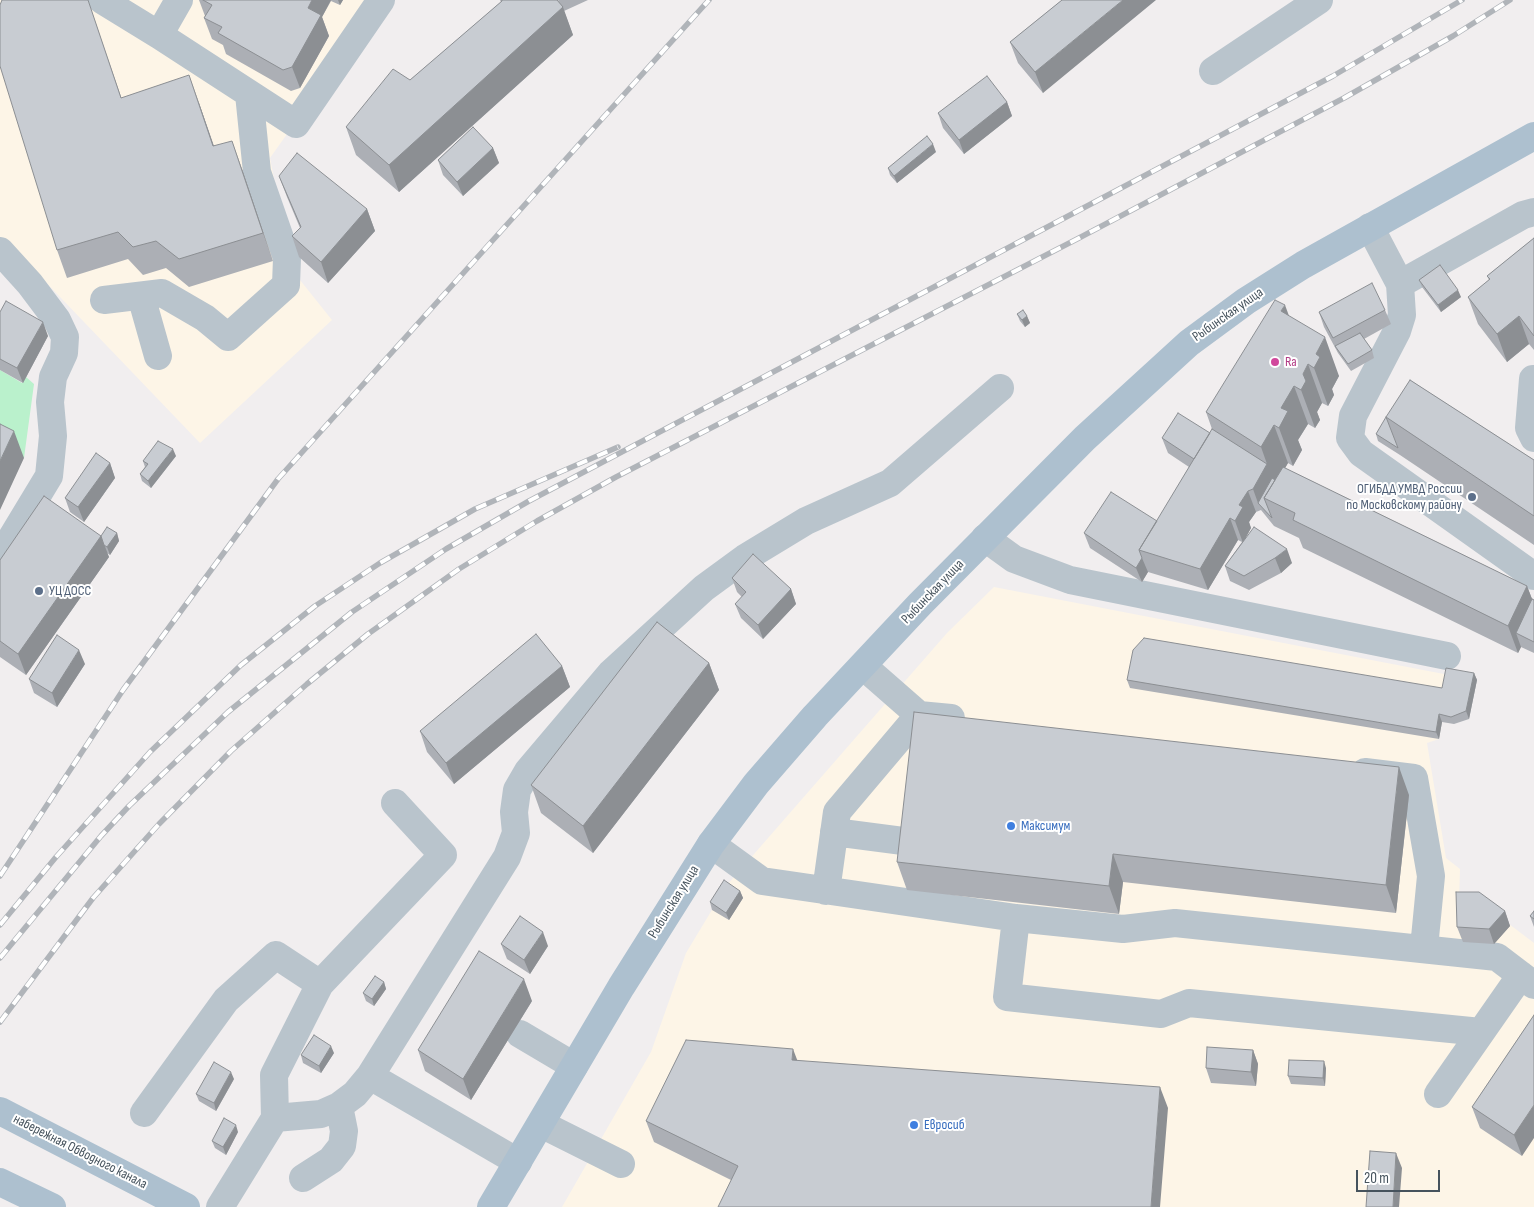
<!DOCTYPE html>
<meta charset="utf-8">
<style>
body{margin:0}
#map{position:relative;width:1534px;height:1207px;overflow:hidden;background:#f1eeef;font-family:"Sofia Sans Condensed",sans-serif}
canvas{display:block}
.scale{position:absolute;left:1356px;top:1170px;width:84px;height:22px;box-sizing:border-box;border:2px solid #46535d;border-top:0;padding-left:6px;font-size:15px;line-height:18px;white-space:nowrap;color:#46535d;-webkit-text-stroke:4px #fff;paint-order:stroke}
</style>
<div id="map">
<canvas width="1534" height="1207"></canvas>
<div class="scale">20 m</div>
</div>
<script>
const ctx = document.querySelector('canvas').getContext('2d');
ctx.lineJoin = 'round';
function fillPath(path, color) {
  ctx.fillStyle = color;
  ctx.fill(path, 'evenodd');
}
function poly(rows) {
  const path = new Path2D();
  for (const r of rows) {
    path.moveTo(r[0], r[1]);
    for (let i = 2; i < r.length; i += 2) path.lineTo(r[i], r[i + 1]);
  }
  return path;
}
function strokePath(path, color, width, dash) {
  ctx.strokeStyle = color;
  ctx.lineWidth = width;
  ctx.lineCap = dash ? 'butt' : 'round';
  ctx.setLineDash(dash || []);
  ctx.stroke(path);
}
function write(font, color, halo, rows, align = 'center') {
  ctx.font = font + ' "Sofia Sans Condensed",sans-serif';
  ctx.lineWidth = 4;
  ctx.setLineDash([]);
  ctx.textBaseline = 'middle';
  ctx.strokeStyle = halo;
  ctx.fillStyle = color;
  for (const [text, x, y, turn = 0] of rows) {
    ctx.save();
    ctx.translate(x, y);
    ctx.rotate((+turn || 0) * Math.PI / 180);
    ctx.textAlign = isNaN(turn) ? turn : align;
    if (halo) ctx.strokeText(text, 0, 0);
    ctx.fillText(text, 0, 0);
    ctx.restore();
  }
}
const commercial = poly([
 [0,0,382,0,270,158,292,270,332,320,200,443,38,274,0,268],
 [994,587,1449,675,1439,739,1427,743,1446,858,1460,869,1459,903,1484,905,1534,943,1534,1207,562,1207,651,1052,686,953,727,885,947,633]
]);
const green = poly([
 [0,370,22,383,26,377,34,384,24,458,0,447]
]);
const minor = poly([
 [102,0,159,35,296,124,381,0],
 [159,35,179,0],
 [1213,71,1319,0],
 [1370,227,1400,284,1402,315,1397,331,1353,416,1350,438,1361,453,1534,576],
 [0,251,30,284,57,320,65,337,64,353,53,377,50,402,53,436,49,476,0,557],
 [1400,284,1523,215,1534,212],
 [141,296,158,356],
 [104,300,162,293,205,318,228,337,286,285,287,258,257,172,249,94],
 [1533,379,1529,428,1534,438],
 [985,538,1014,559,1070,580,1447,656],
 [863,666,919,715,951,718],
 [1365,772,1414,778,1431,876,1424,948],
 [834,832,903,841],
 [711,844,762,881,1016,918,1123,929,1175,923,1497,957,1534,985],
 [826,891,837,812,919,715],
 [1016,918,1007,997,1161,1014,1189,1003,1481,1032],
 [520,1034,574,1066],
 [370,1076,518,1162],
 [1438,1094,1521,975],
 [144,1113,226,1000,276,955,320,984],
 [275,1118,274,1075,320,984,443,855,395,803],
 [541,1124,621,1164],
 [303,1178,331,1160,342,1146,344,1131,339,1106],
 [220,1207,275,1118,321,1114,339,1106,355,1094,370,1076,507,857,516,833,514,812,517,790,528,771,611,673,704,588,745,558,806,521,890,483,1000,388]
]);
const major = poly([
 [0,1111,186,1207],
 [0,1182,52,1207],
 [491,1207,621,987,711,844,756,784,815,716,920,604,1085,438,1189,343,1246,301,1303,265,1534,136]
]);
const rail = poly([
 [0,876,123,690,278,479,709,0],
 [0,925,56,857,150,752,241,665,315,606,380,563,475,509,618,447],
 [0,958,101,836,129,806,228,712,352,612,446,549,529,501,1333,76,1462,0],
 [0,1022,93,898,159,824,231,751,307,684,368,634,459,569,537,521,616,477,1079,238,1344,98,1453,36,1510,0]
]);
const wall = poly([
 [199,0,343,0,340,5,331,1,322,17,329,36,300,88,291,91,226,54,223,45,212,39,204,18,205,16],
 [500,0,557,0,559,2,558,0,588,0,564,11,573,35,399,192,356,155,346,127,410,80,501,2],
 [1062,0,1043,93,1018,63,1010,42],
 [96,24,121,98,199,103,214,146,242,169,273,261,189,287,166,268,143,275,128,259,67,278,57,250],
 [1007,102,1012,116,964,154,943,128,938,113],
 [493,148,499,163,463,196,443,175,438,160],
 [936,152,897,183,890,175,888,168],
 [279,176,367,209,375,231,328,283,299,257,292,236,300,228,287,197],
 [1534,238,1534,350,1529,344,1507,362,1478,324,1468,297,1489,280,1487,276],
 [1419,280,1461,297,1441,312,1422,287],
 [1385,310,1391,324,1364,339,1372,350,1374,358,1351,371,1338,353,1324,327,1319,312],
 [0,312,48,336,23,383,0,370],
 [1017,314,1027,316,1030,323,1025,327,1020,321],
 [1289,316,1339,376,1332,389,1334,395,1328,406,1322,403,1317,412,1320,420,1315,428,1308,424,1298,440,1302,450,1293,466,1288,463,1285,468,1527,586,1532,599,1534,600,1534,653,1521,647,1518,653,1303,548,1299,538,1274,526,1261,510,1256,512,1249,522,1251,528,1246,537,1292,563,1281,573,1249,590,1230,581,1225,566,1242,542,1238,540,1208,590,1148,572,1142,582,1090,548,1084,533,1157,521,1189,467,1168,453,1162,438,1210,433,1212,429,1206,412],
 [1410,380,1534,460,1534,545,1400,455,1378,441,1376,434],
 [176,456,151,488,142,481,140,474,145,467,143,461],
 [110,463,115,478,84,522,70,512,65,498],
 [117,533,119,541,110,555,107,553,109,557,26,675,0,657,0,560,101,536],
 [732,578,791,589,796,604,763,639,741,618,735,604,742,597,737,592],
 [709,663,719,690,593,853,541,813,531,785],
 [85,664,57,707,34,693,29,679],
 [562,666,570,687,454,784,427,752,420,731],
 [1474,673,1477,680,1469,719,1454,724,1442,722,1439,739,1130,688,1127,680,1442,688],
 [1409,795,1396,913,1123,882,1119,914,907,890,897,862],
 [740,891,743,898,729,920,712,910,710,902],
 [1505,911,1510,926,1494,944,1463,942,1457,927],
 [1534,911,1534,927,1530,916],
 [501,944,548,946,530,974,507,959],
 [384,982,386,989,374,1006,366,1001,363,993],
 [532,1001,471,1100,425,1071,418,1050],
 [1534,1015,1522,1156,1480,1128,1472,1107],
 [1253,1050,1258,1064,1256,1086,1211,1083,1206,1068],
 [334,1053,321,1073,303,1063,301,1055],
 [798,1061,1168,1108,731,1180,654,1142,646,1121],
 [1326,1068,1325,1086,1291,1084,1288,1076],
 [234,1079,216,1111,199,1101,196,1094],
 [238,1132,226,1155,215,1148,212,1141]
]);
const shadedWall = poly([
 [88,0,96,24,131,126,121,98],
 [312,0,331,0,322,17,329,36,300,88,292,67,308,8],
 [338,0,343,0,340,5],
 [1123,0,1156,0,1043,93,1035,72],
 [563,7,573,35,399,192,389,165],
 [189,75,199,103,223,173,213,146],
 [1007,102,1012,116,964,154,959,140],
 [232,141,242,169,273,261,263,233],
 [933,144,936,152,897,183,894,176],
 [493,148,499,163,463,196,457,182],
 [367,209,375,231,328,283,321,262],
 [1458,290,1461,297,1441,312,1438,305],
 [1285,305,1299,343,1281,311],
 [1027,316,1030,323,1025,327,1022,320],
 [1519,316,1529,344,1507,362,1497,334],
 [43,322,48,336,23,383,17,368],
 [1325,337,1339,376,1332,389,1334,395,1328,406,1314,368,1316,354],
 [1308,364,1322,403,1317,412,1320,420,1315,428,1301,390,1303,374],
 [1294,386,1308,424,1298,440,1302,450,1293,466,1279,428,1281,408],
 [1274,425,1288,463,1275,485,1264,498,1258,503,1253,489,1267,464,1261,447],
 [14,431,24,458,0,510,0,461],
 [173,449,176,456,151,488,148,481],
 [110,463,115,478,84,522,78,507],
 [1248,491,1256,512,1249,522,1251,528,1243,543,1235,521,1239,505],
 [1230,518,1238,540,1208,590,1200,569],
 [117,533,119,541,110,555,107,547],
 [101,536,109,557,26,675,18,654],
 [1287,549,1292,563,1281,573,1275,558],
 [1142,558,1148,572,1142,582,1136,568],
 [1527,586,1534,604,1516,633,1521,647,1518,653,1508,626],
 [791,589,796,604,763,639,758,625],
 [79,650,85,664,57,707,52,693],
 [709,663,719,690,593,853,583,826],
 [562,666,570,687,454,784,446,763],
 [1474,673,1477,680,1469,719,1466,711],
 [1439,714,1442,722,1439,739,1436,732],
 [1399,767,1409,795,1396,913,1386,885],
 [1113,854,1123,882,1119,914,1109,886],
 [740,891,743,898,729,920,726,913],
 [1505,911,1510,926,1494,944,1489,929],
 [543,932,548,946,530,974,524,960],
 [524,979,532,1001,471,1100,463,1079],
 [384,982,386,989,374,1006,372,999],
 [331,1046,334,1053,321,1073,319,1066],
 [793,1049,801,1070,792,1060],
 [1253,1050,1258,1064,1256,1086,1251,1072],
 [1324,1061,1326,1068,1325,1086,1323,1078],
 [231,1072,234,1079,216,1111,214,1103],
 [1160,1087,1168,1108,1160,1207,1151,1207],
 [1534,1105,1534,1138,1522,1156,1514,1135],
 [236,1125,238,1132,226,1155,223,1147],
 [1396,1153,1402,1168,1399,1207,1393,1207]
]);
const building = poly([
 [2,0,88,0,121,98,189,75,213,146,232,141,263,233,179,259,156,241,133,247,118,232,57,250,0,66,0,5,2,0],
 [203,0,312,0,308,8,321,15,292,67,283,70,218,33,222,27,204,18,212,5,203,0],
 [502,0,557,0,563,7,389,165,346,127,393,69,410,80,502,1,502,0],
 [1062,0,1123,0,1035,72,1010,42,1062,0],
 [987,76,1007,102,959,140,938,113,987,76],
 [473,127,493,148,457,182,438,160,473,127],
 [927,136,933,144,894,176,888,168,927,136],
 [297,153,367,209,321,262,292,236,301,227,279,176,297,153],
 [1534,238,1534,336,1519,316,1497,334,1468,297,1490,279,1487,276,1534,238],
 [1440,265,1458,290,1438,305,1419,280,1440,265],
 [1372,283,1385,310,1333,338,1319,312,1372,283],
 [1275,300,1285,305,1281,311,1325,337,1316,354,1320,357,1314,368,1308,364,1303,374,1306,381,1301,390,1294,386,1281,408,1288,411,1279,428,1274,425,1261,447,1206,412,1275,300],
 [6,301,43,322,17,368,0,359,0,312,6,301],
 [1023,310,1027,316,1022,320,1017,314,1023,310],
 [1360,333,1372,350,1348,364,1335,346,1360,333],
 [1410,380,1534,460,1534,516,1386,417,1410,380],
 [1178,413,1210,433,1194,459,1162,438,1178,413],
 [1386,417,1398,448,1376,434,1386,417],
 [0,424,14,431,0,461,0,424],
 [1212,429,1267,464,1253,489,1248,491,1239,505,1243,507,1235,521,1230,518,1200,569,1139,550,1212,429],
 [158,441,173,449,148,481,140,474,148,464,143,461,158,441],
 [96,453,110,463,78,507,65,498,96,453],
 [1283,467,1527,586,1508,626,1293,520,1295,513,1264,498,1283,467],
 [1272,478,1275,480,1264,498,1272,518,1258,503,1272,478],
 [1111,492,1157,521,1139,550,1142,558,1136,568,1084,533,1111,492],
 [44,496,101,536,18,654,0,641,0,560,44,496],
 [107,527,117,533,107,547,104,545,101,536,107,527],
 [1254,527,1287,549,1275,558,1244,576,1225,566,1254,527],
 [753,554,791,589,758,625,735,604,746,592,732,578,753,554],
 [1532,599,1534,600,1534,642,1516,633,1532,599],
 [657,622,709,663,583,826,531,785,657,622],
 [536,634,562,666,446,763,420,731,536,634],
 [57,635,79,650,52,693,29,679,57,635],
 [1144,638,1442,688,1446,668,1474,673,1466,711,1451,717,1439,714,1436,732,1127,680,1133,650,1144,638],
 [914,712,1399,767,1386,885,1113,854,1109,886,897,862,914,712],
 [724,880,740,891,726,913,710,902,724,880],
 [1456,892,1479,892,1505,911,1489,929,1457,927,1456,892],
 [1534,911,1534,919,1530,916,1534,911],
 [520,916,543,932,524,960,501,944,520,916],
 [479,951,524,979,463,1079,418,1050,479,951],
 [375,976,384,982,372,999,363,993,375,976],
 [1534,1015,1534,1105,1514,1135,1472,1107,1534,1015],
 [314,1035,331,1046,319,1066,301,1055,314,1035],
 [686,1040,793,1049,792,1060,1160,1087,1151,1207,718,1207,738,1166,646,1121,686,1040],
 [1207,1047,1253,1050,1251,1072,1206,1068,1207,1047],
 [1289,1060,1324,1061,1323,1078,1288,1076,1289,1060],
 [214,1062,231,1072,214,1103,196,1094,214,1062],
 [224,1118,236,1125,223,1147,212,1141,224,1118],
 [1370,1151,1396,1153,1393,1207,1366,1207,1370,1151]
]);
const markers = [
 [1275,362,5,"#d1479c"],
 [1472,497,5,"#5c6f8a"],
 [39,591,5,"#5c6f8a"],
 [1011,826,5,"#3f7fe0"],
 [914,1125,5,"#3f7fe0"]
];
const streetNames = [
 ["Рыбинская улица",1228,315,-35],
 ["Рыбинская улица",933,592,-46],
 ["Рыбинская улица",674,902,-58],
 ["набережная Обводного канала",80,1152,27]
];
const hotelNames = [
 ["Ra",1285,362]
];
const serviceNames = [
 ["ОГИБДД УМВД России",1462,489],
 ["по Московскому району",1462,505],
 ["УЦ ДОСС",49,591,"left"]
];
const shopNames = [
 ["Максимум",1021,826],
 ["Евросиб",924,1125]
];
fillPath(commercial, '#fdf5e7');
fillPath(green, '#baf1cc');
strokePath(minor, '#b9c4cc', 28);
strokePath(major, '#adc0cf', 28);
strokePath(rail, '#b0b4b9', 5.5);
strokePath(rail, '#fff', 4, [11]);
fillPath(wall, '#acafb5');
fillPath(shadedWall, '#8c8f93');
fillPath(building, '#c8ccd2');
strokePath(building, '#8c8f93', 1);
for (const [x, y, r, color] of markers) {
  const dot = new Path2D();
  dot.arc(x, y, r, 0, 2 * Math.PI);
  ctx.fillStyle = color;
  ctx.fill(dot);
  strokePath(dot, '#fff', 2);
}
write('14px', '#46535d', '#fff', streetNames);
write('14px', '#b23c85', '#fff', hotelNames, 'left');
write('14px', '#4e5e75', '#fff', serviceNames, 'right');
write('14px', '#366cbe', '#fff', shopNames, 'left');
</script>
